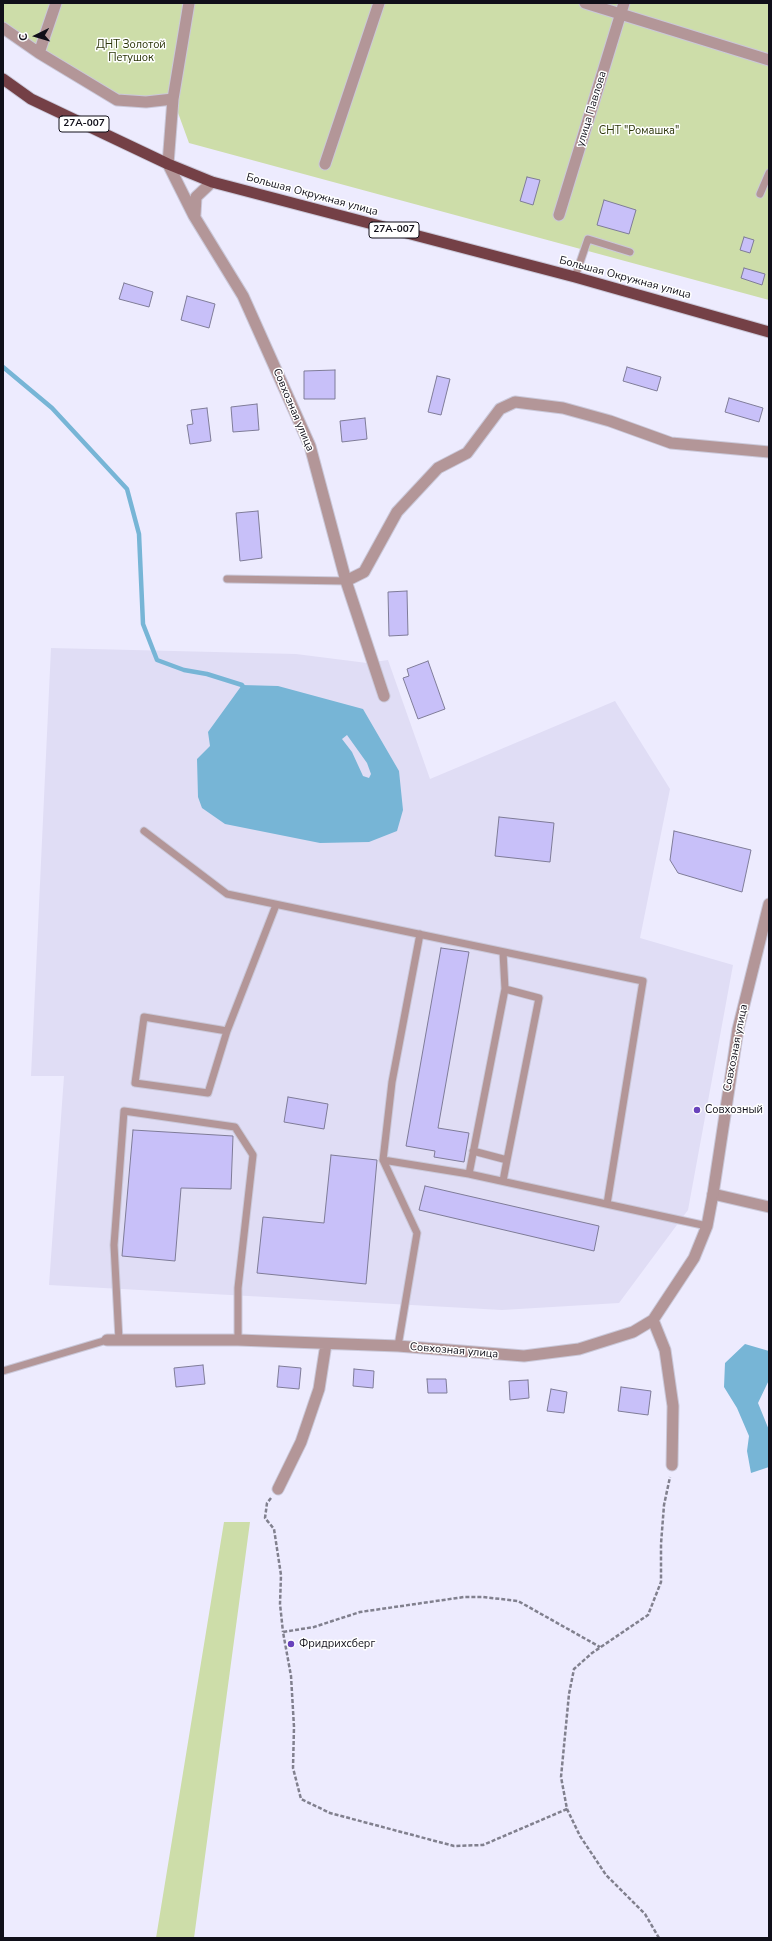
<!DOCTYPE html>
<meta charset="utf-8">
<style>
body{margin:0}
#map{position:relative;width:772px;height:1941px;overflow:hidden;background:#edebfe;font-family:"Nunito Sans",sans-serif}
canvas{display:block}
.frame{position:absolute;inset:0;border:4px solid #100f19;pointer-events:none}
.north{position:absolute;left:16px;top:16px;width:40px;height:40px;-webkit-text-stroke:3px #fff;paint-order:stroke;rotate:265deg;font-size:11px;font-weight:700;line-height:16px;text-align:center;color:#100f19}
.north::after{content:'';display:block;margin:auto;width:14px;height:18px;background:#100f19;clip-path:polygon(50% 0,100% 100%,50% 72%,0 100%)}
</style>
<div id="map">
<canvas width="772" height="1941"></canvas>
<div class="frame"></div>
<div class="north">С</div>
</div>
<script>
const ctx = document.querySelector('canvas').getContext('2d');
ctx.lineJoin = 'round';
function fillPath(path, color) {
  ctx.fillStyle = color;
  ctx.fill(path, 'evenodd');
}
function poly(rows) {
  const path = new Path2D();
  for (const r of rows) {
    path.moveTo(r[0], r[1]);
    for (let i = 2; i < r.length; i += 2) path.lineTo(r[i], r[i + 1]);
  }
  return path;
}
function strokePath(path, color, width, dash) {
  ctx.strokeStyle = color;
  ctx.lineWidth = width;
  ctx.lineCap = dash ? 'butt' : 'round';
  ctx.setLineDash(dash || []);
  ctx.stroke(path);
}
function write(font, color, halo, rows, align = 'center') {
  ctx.font = font + ' "Nunito Sans",sans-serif';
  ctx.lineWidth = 3;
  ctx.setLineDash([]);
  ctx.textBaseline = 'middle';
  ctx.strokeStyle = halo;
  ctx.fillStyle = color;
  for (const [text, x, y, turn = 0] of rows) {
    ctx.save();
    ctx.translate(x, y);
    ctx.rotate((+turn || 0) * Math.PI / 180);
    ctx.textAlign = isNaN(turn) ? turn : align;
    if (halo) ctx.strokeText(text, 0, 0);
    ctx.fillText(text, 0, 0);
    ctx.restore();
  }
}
const built = poly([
 [51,648,296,654,367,663,388,660,430,779,615,701,670,789,640,938,733,965,688,1210,619,1303,502,1310,49,1285,64,1076,31,1076]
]);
const green = poly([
 [3,3,769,3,769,300,189,143,173,99,117,100,3,28],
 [224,1522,250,1522,194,1938,156,1938]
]);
const water = poly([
 [242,685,278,686,363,709,399,771,403,810,397,831,369,842,320,843,225,824,202,808,198,797,197,759,210,746,208,732],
 [347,735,367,763,371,774,369,778,363,776,352,752,342,739],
 [745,1344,769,1351,769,1380,758,1403,769,1430,769,1467,751,1473,747,1451,749,1436,737,1408,724,1387,725,1363]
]);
const stream = poly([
 [3,367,52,408,127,489,139,534,143,624,157,660,184,670,207,674,242,685,245,690]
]);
const building = poly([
 [527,177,540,180,533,205,520,201,527,177],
 [604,200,636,210,629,234,597,225,604,200],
 [744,237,754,240,750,253,740,250,744,237],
 [744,268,765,274,762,285,741,278,744,268],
 [124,283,153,292,149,307,119,299,124,283],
 [187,296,215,304,209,328,181,320,187,296],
 [627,367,661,377,657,391,623,381,627,367],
 [335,370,335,399,304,399,304,371,335,370],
 [437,376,450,379,441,415,428,412,437,376],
 [729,398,763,408,759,422,725,412,729,398],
 [257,404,259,430,233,432,231,407,257,404],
 [207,408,211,441,190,444,187,425,193,424,191,410,207,408],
 [365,418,367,439,342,442,340,421,365,418],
 [258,511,262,558,240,561,236,513,258,511],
 [407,591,408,635,389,636,388,592,407,591],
 [428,661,445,709,418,719,403,678,409,676,407,669,428,661],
 [499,817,554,823,550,862,495,856,499,817],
 [674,831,751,850,742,892,678,873,670,860,674,831],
 [441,948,469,952,438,1128,469,1133,464,1162,434,1157,435,1151,406,1146,441,948],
 [288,1097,328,1104,324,1129,284,1122,288,1097],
 [133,1130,233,1136,231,1189,181,1188,175,1261,122,1256,133,1130],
 [331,1155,377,1160,366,1284,257,1273,263,1217,324,1223,331,1155],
 [425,1186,599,1226,594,1251,419,1210,425,1186],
 [203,1365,205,1384,176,1387,174,1368,203,1365],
 [279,1366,301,1368,299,1389,277,1387,279,1366],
 [354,1369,374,1371,373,1388,353,1386,354,1369],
 [427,1379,446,1379,447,1393,428,1393,427,1379],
 [528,1380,529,1398,510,1400,509,1381,528,1380],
 [621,1387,651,1391,648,1415,618,1411,621,1387],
 [551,1389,567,1392,564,1413,547,1411,551,1389]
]);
const path = poly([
 [271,1498,267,1503,265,1518,274,1529,281,1575,280,1604,283,1632],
 [567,1809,483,1845,454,1846,330,1813,301,1799,293,1768,294,1727,291,1676,283,1632,314,1627,360,1612,464,1597,483,1597,518,1601,600,1647],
 [659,1938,645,1914,606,1875,580,1836,567,1809,561,1777,569,1694,574,1669,592,1653,648,1615,661,1582,661,1544,664,1505,670,1477]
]);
const service = poly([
 [760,194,769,173],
 [575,277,588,239,630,252],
 [227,579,346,581],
 [144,831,227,894,643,981,607,1204],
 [420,934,392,1082,383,1160,469,1174],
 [503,952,505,989,469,1174,707,1226],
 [505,989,539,998,507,1160],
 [227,1031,208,1093,135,1083,144,1017,227,1031,276,905],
 [473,1151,507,1160,503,1181],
 [383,1160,417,1233,398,1346],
 [119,1340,114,1245,124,1111,235,1127,253,1155,238,1288,238,1340],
 [3,1371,107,1340]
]);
const minor = poly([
 [189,3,173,99,168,164,194,216,243,296,310,446,346,581,384,696],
 [585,3,769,60],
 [3,28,39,53,117,100,146,102,173,99],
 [39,53,56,3],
 [325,164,379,3],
 [195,215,196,197,212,182],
 [559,215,624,3],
 [346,581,364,572,397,512,438,468,467,453,500,409,515,402,563,408,610,421,671,443,769,452],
 [653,1320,665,1350,673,1406,672,1465],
 [107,1340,238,1340,398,1346,524,1356,579,1349,633,1332,653,1320,694,1258,707,1226,713,1194,769,1207],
 [278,1489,301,1442,319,1389,326,1344]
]);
const tertiary = poly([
 [713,1194,738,1029,769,904]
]);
const trunk = poly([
 [3,79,31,99,168,164,212,182,575,277,769,332]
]);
const markers = [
 [697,1110,4,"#6943bc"],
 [291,1644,4,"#6943bc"]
];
const shields = [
 [84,124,50],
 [394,230,50]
];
const shieldNames = [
 ["27А-007",84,124],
 ["27А-007",394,230]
];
const parkNames = [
 ["ДНТ Золотой",131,45],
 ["Петушок",131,58],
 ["СНТ \"Ромашка\"",639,131]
];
const streetNames = [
 ["улица Павлова",592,109,-73],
 ["Большая Окружная улица",312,195,15],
 ["Большая Окружная улица",625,278,15],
 ["Совхозная улица",293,410,67],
 ["Совхозная улица",736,1048,-79],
 ["Совхозная улица",454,1351,5]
];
const poiNames = [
 ["Совхозный",705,1110],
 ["Фридрихсберг",299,1644]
];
fillPath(built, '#e0ddf5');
fillPath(green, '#cddda9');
fillPath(water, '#77b5d6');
strokePath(stream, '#77b5d6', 4.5);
fillPath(building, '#c8c0f9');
strokePath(building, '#7f7c98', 1);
strokePath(service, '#cac8d9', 9);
strokePath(minor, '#cac8d9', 13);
strokePath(tertiary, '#cac8d9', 13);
strokePath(trunk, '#cac8d9', 13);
strokePath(path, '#81808e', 2.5, [4, 2]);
strokePath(service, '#b39698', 7);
strokePath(minor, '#b39698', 11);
strokePath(tertiary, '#b39698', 11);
strokePath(trunk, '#744046', 11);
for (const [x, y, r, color] of markers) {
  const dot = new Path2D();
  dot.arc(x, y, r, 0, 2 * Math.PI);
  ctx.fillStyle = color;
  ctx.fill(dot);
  strokePath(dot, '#fff', 1.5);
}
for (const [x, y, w] of shields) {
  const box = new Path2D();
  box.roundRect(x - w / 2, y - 8, w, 16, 3);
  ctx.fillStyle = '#fff';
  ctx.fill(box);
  strokePath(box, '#100f19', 1);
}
write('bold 10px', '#100f19', null, shieldNames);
write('11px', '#2a3407', '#fff', parkNames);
write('11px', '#100f19', '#fff', streetNames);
write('11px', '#100f19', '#fff', poiNames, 'left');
</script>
